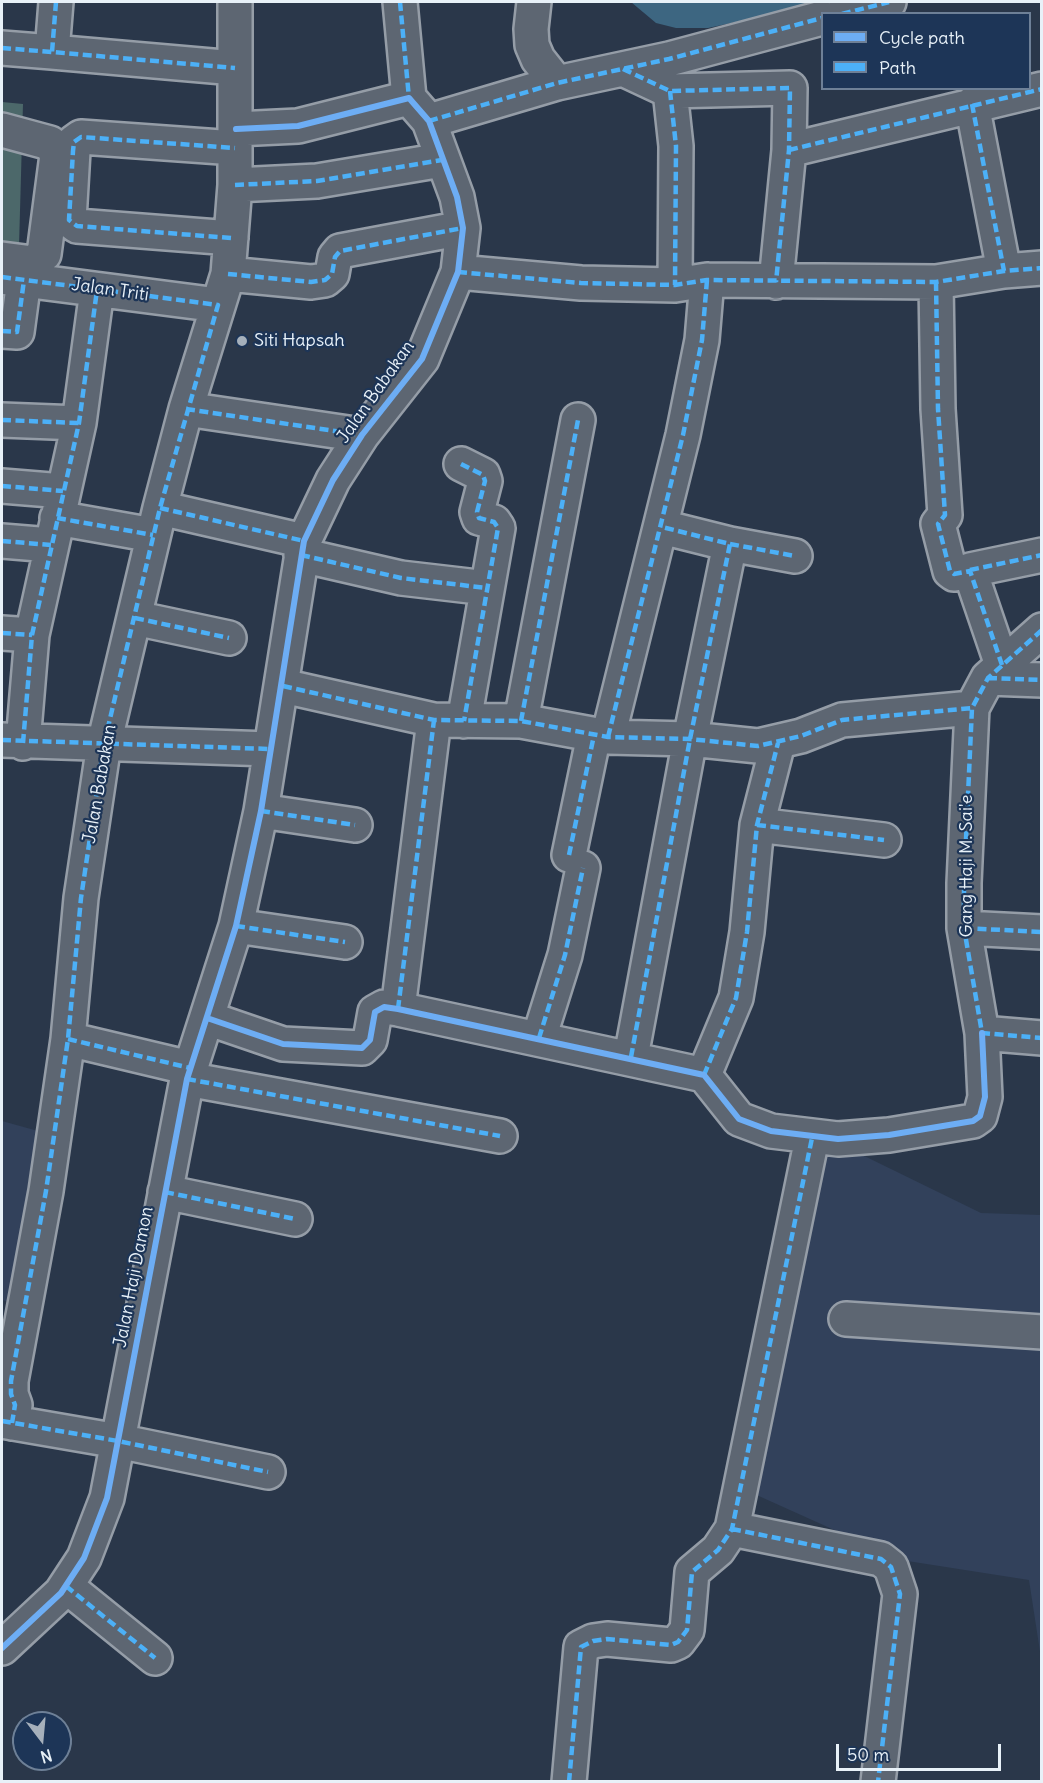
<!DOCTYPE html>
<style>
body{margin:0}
#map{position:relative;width:1043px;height:1783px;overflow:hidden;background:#2a374a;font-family:Delius,sans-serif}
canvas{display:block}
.frame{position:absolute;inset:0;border:3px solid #e8f1f8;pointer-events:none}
.legend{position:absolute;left:821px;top:12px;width:210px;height:78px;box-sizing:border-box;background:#1d3557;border:2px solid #6e8097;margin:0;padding:8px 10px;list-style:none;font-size:18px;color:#e8f1f8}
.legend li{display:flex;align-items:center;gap:12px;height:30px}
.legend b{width:30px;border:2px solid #6e8097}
.north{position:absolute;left:12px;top:1711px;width:60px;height:60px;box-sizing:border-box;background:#1d3557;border:2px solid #6e8097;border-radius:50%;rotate:164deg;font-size:16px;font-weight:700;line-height:24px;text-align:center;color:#e8f1f8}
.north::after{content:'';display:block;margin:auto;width:21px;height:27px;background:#a6b0bb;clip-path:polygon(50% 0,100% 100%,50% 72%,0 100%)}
.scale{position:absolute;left:836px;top:1744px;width:165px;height:27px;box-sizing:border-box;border:3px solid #e8f1f8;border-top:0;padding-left:8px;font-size:18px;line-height:21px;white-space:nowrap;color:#e8f1f8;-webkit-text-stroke:4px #1d3557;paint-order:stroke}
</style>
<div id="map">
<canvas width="1043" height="1783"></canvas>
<div class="frame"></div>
<ul class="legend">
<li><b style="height:8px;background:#6dadf4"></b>Cycle path</li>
<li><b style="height:8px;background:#4cb0f7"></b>Path</li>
</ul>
<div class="north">N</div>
<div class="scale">50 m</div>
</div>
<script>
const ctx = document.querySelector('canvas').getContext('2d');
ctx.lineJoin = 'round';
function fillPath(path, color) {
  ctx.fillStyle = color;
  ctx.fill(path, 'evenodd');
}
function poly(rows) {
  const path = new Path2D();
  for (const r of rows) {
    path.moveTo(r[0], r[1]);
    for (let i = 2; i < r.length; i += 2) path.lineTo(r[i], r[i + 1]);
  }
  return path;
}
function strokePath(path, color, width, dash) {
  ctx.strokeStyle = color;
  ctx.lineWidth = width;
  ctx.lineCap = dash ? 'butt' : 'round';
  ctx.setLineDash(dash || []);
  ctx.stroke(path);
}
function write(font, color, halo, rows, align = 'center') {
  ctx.font = font + ' Delius,sans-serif';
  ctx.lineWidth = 4.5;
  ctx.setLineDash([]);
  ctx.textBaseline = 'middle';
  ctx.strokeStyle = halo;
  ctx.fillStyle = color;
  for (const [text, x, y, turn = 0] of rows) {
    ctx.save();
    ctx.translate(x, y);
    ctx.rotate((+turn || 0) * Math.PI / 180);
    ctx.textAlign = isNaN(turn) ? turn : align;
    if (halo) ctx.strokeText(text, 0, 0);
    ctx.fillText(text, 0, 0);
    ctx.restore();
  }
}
const built = poly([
 [2,1121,38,1131,10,1302,2,1300],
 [815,1146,848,1148,981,1213,1041,1215,1041,1658,1029,1580,901,1560,741,1488]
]);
const green = poly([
 [2,102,23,104,18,282,2,281]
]);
const water = poly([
 [631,2,818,2,787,11,708,28,676,28,656,23]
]);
const minor = poly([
 [56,2,52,52,235,68],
 [400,2,409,98],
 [534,2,531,29,532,45,538,59,557,83],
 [842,14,889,2],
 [2,48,52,52],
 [623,69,670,91,790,88,789,150,776,282],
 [670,91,676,146,675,285],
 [972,104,1004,271],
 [429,121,557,83,669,59,822,18],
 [2,130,50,143,57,155,44,254,33,263,2,259],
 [789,150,1042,89],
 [235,185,317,181,442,160],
 [231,238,77,226,69,220,73,151,74,142,81,137,235,148],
 [458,272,581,283,675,285,707,280,936,282,1004,271,1042,268],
 [228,274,311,282,325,280,332,274,335,257,340,251,463,228],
 [2,277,218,305],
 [936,282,938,409,945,515,938,524,950,571,954,574,970,571,1002,665],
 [2,331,17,332,24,280],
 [186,409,362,435],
 [2,420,79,423],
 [461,464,483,475,485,481,477,512,479,518,494,522,498,528,464,721],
 [2,486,63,491],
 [160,508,304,541],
 [57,518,153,535],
 [2,541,51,545],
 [730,544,795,556],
 [301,555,401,578,487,588],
 [970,570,1042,555],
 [135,618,229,638],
 [1042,630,988,678,972,708,964,883,964,928,982,1033,1042,1038],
 [2,633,32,635],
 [988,678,1042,680],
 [283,686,434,720,521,721,608,737,690,739,758,746,801,736,842,720,972,708],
 [521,721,578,420],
 [608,737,683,435,702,340,707,280],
 [2,740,270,749],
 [23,743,32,635,79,423,97,290],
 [261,811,355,825],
 [757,825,884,840],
 [569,855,594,735],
 [236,926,345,942],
 [964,928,1042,932],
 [398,1009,434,720],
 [207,1018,283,1044,362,1048,370,1040,375,1012,384,1007,398,1009,704,1075,739,1119,771,1131,838,1139,889,1135,973,1121,980,1116,985,1097,982,1033],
 [539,1038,565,955,583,868],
 [68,1039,190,1068],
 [631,1057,690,739,730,544,662,527],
 [704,1075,736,998,747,932,757,825,778,743],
 [187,1079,500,1136],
 [165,1192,295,1219],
 [846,1319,1042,1332],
 [2,1421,118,1441,268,1472],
 [12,1423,15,1405,11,1394,11,1381,46,1191,68,1039,81,898,104,744,160,508,186,409,228,274,235,185,235,2],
 [732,1529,881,1559,891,1567,900,1594,878,1782],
 [66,1586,155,1658],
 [2,1648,61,1593,84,1558,107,1498,187,1079,236,926,261,811,304,541,333,480,362,435,422,359,458,272,463,228,457,197,429,121,409,98,298,126,236,129],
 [569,1782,581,1647,593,1641,607,1639,671,1645,678,1642,687,1630,692,1572,718,1550,732,1529,812,1138]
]);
const quiet = poly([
 [56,2,52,52,235,68],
 [400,2,409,98],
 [842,14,889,2],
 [2,48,52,52],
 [623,69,670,91,790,88,789,150,776,282],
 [670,91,676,146,675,285],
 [972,104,1004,271],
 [429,121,557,83,669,59,822,18],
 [789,150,1042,89],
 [235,185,317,181,442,160],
 [231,238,77,226,69,220,73,151,74,142,81,137,235,148],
 [458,272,581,283,675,285,707,280,936,282,1004,271,1042,268],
 [228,274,311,282,325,280,332,274,335,257,340,251,463,228],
 [2,277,218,305,160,508,104,744,81,898,68,1039,46,1191,11,1381,11,1394,15,1405,12,1423],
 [936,282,938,409,945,515,938,524,950,571,954,574,970,571,1002,665],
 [2,331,17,332,24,280],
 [186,409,362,435],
 [2,420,79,423],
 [461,464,483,475,485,481,477,512,479,518,494,522,498,528,464,721],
 [2,486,63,491],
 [160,508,304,541],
 [57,518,153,535],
 [2,541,51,545],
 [730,544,795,556],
 [301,555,401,578,487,588],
 [970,570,1042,555],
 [135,618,229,638],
 [1042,630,988,678,972,708,964,883,964,928,982,1033,1042,1038],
 [2,633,32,635],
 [988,678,1042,680],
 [283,686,434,720,521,721,608,737,690,739,758,746,801,736,842,720,972,708],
 [521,721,578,420],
 [608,737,683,435,702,340,707,280],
 [2,740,270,749],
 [23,743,32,635,79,423,97,290],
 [261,811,355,825],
 [757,825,884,840],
 [569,855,594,735],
 [236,926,345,942],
 [964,928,1042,932],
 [398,1009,434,720],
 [539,1038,565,955,583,868],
 [68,1039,190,1068],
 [631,1057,690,739,730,544,662,527],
 [704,1075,736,998,747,932,757,825,778,743],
 [187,1079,500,1136],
 [165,1192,295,1219],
 [2,1421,118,1441,268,1472],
 [732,1529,881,1559,891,1567,900,1594,878,1782],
 [66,1586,155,1658],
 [569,1782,581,1647,593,1641,607,1639,671,1645,678,1642,687,1630,692,1572,718,1550,732,1529,812,1138]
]);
const cycleway = poly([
 [207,1018,283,1044,362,1048,370,1040,375,1012,384,1007,398,1009,704,1075,739,1119,771,1131,838,1139,889,1135,973,1121,980,1116,985,1097,982,1033],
 [2,1648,61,1593,84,1558,107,1498,187,1079,236,926,261,811,304,541,333,480,362,435,422,359,458,272,463,228,457,197,429,121,409,98,298,126,236,129]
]);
const markers = [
 [242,341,6,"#a6b0bb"]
];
const streetNames = [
 ["Jalan Triti",110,290,8],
 ["Jalan Babakan",376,392,-55],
 ["Jalan Babakan",100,784,-80],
 ["Gang Haji M. Sai'e",967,866,-90],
 ["Jalan Haji Damon",134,1277,-79]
];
const poiNames = [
 ["Siti Hapsah",254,341]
];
fillPath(built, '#32415b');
fillPath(green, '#4c686a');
fillPath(water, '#3d6681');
strokePath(minor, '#959da7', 38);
strokePath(minor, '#5d6672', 33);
strokePath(quiet, '#4cb0f7', 4.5, [9, 4.5]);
strokePath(cycleway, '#6dadf4', 6);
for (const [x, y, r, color] of markers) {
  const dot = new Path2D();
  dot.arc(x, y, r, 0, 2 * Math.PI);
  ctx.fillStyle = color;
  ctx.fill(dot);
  strokePath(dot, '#1d3557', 2);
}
write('18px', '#e8f1f8', '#1d3557', streetNames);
write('18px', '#e8f1f8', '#1d3557', poiNames, 'left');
</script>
